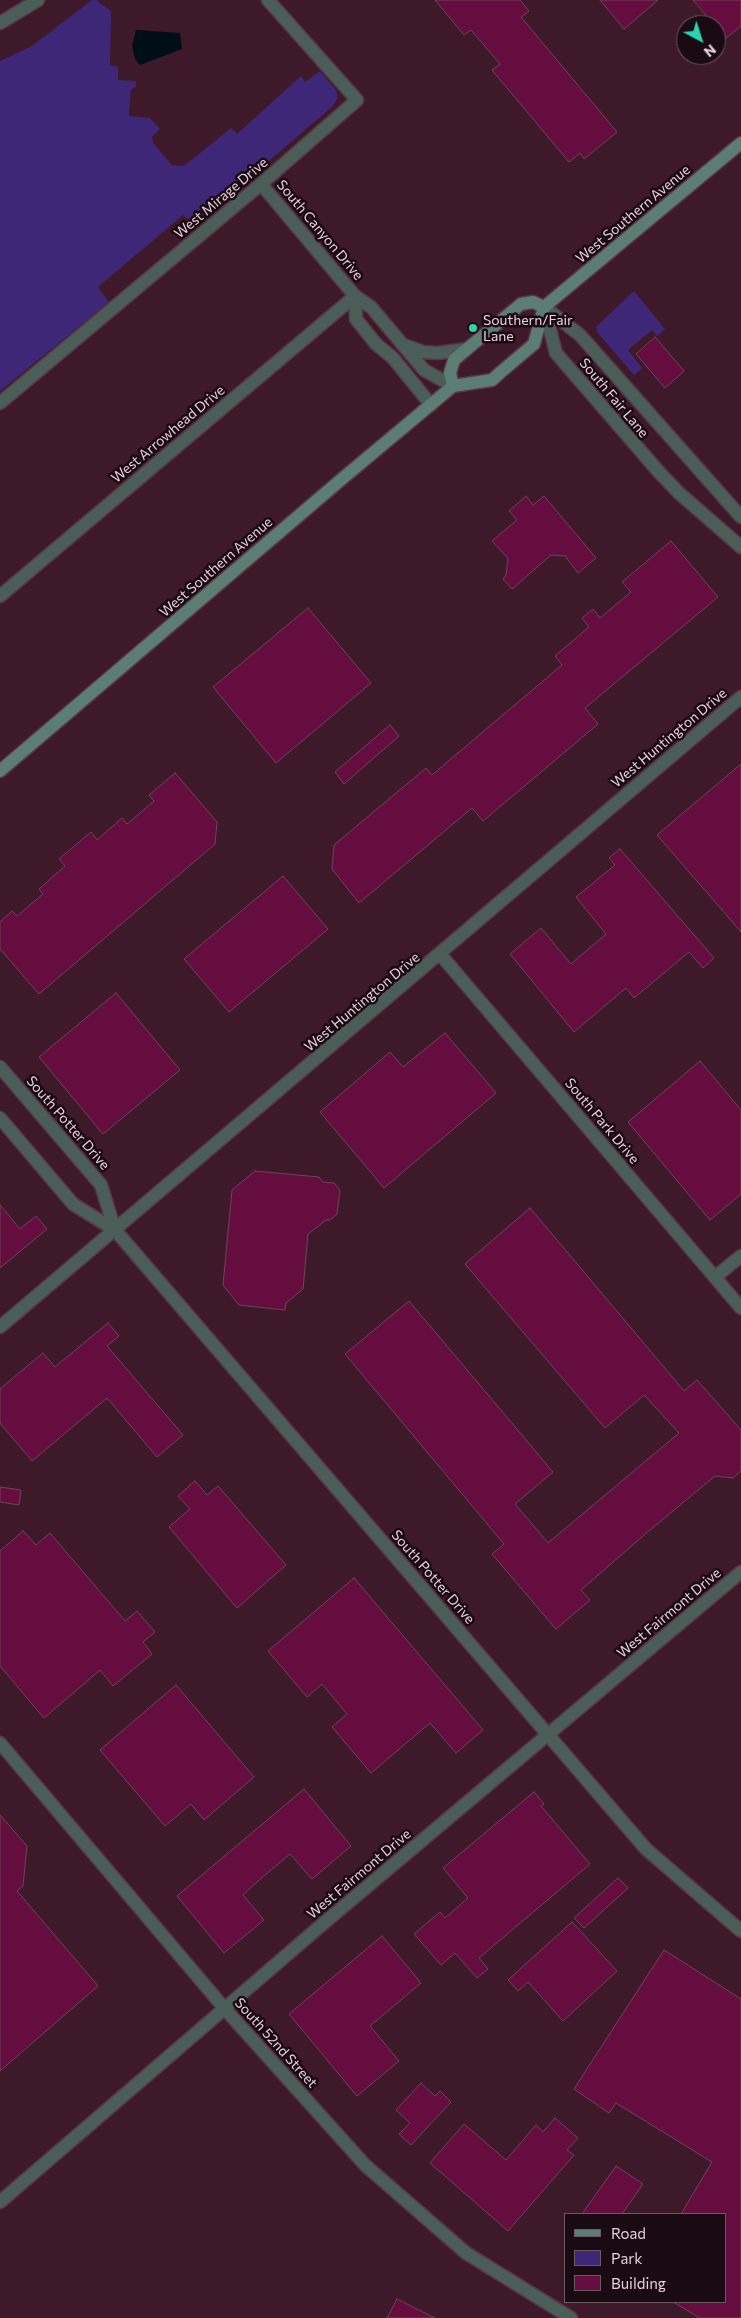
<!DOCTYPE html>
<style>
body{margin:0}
#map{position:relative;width:741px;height:2318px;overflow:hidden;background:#3d192a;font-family:Commissioner,sans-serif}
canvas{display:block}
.legend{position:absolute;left:564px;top:2213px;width:162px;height:90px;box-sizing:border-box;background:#1a0a11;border:1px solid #6c5961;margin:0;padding:6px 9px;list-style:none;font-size:15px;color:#e8cfd9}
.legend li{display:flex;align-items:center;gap:10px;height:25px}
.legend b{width:25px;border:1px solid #6c5961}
.north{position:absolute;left:676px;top:15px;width:50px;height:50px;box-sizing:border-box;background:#1a0a11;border:1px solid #6c5961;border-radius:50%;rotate:140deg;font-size:14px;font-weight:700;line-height:20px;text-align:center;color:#e8cfd9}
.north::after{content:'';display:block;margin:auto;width:18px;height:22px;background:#29d5ac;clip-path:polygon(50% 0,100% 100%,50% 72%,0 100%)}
</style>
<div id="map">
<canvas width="741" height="2318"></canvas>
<ul class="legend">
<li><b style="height:6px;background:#5c7d72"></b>Road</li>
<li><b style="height:14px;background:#3f2778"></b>Park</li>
<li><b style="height:14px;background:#650d3f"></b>Building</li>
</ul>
<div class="north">N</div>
</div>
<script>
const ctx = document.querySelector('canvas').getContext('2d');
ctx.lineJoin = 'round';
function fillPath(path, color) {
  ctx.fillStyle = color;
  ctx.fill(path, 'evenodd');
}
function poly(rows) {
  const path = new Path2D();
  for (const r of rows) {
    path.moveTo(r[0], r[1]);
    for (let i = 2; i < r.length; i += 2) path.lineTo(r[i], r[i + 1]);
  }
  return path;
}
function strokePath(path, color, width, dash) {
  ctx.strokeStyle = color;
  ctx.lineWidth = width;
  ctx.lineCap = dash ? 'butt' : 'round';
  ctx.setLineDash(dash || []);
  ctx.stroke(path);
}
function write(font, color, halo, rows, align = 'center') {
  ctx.font = font + ' Commissioner,sans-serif';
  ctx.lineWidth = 5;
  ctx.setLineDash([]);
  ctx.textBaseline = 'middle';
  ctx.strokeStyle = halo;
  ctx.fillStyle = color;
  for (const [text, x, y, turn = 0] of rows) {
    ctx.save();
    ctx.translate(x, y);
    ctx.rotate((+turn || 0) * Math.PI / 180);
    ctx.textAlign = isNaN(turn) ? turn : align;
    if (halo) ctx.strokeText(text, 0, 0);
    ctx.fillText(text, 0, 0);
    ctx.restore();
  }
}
const green = poly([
 [92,0,98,0,97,1,111,11,110,65,118,67,118,80,136,81,136,87,131,89,129,116,150,118,160,129,152,137,153,143,172,165,184,166,231,128,237,134,301,76,305,82,320,71,336,90,338,97,333,106,194,225,183,215,98,287,109,302,0,391,0,61,32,46],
 [634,291,665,329,657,336,652,330,628,350,642,368,634,375,598,333,596,327]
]);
const water = poly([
 [136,30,180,33,182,49,140,65,135,59,132,46]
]);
const building = poly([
 [435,0,520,0,529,11,521,17,617,132,584,159,580,153,569,162,492,70,500,64,471,30,464,35,435,0],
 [600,0,658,0,624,29,600,0],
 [693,0,741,0,741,26,725,39,716,25,714,25,693,0],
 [655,337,684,371,665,388,636,354,655,337],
 [526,496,533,505,544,496,596,558,578,573,565,556,551,555,512,589,503,579,506,575,508,558,492,541,517,520,509,511,526,496],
 [671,541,718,597,585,708,598,724,483,821,472,808,359,903,332,869,334,845,426,768,432,775,562,665,555,656,589,627,582,618,593,609,600,618,631,592,622,582,671,541],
 [308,608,371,683,276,763,213,687,308,608],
 [390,725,399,736,344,784,335,772,390,725],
 [741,764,741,932,657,835,741,764],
 [175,773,217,822,215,844,39,994,0,949,0,922,12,911,17,916,43,894,39,889,65,866,59,859,91,832,97,840,122,818,127,824,154,801,149,795,175,773],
 [620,849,714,958,703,968,689,952,634,998,626,988,574,1032,510,954,541,928,571,964,606,934,576,897,615,865,609,858,620,849],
 [283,876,328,929,229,1012,184,959,283,876],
 [116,993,180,1070,103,1134,39,1057,116,993],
 [445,1033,496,1093,384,1188,320,1112,390,1052,403,1067,445,1033],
 [700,1061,741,1110,741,1194,710,1220,628,1122,700,1061],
 [255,1171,319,1177,323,1182,334,1183,340,1190,337,1214,330,1220,326,1220,308,1234,303,1289,286,1303,285,1310,239,1305,223,1285,232,1190,255,1171],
 [0,1205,20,1229,36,1216,47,1229,0,1268,0,1205],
 [530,1208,684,1391,697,1380,741,1430,741,1471,733,1478,715,1476,644,1535,581,1590,590,1600,556,1629,492,1554,504,1544,345,1354,409,1301,553,1472,515,1504,548,1543,679,1433,644,1395,605,1428,465,1264,530,1208],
 [108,1323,119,1336,107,1346,183,1435,157,1457,107,1398,32,1461,0,1423,0,1389,43,1353,55,1367,108,1323],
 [195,1481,207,1495,218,1486,286,1565,237,1608,169,1527,190,1509,178,1496,195,1481],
 [0,1487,21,1490,19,1505,0,1502,0,1487],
 [23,1531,36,1545,50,1533,125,1621,137,1611,155,1632,143,1642,152,1654,113,1686,100,1670,44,1718,0,1666,0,1551,23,1531],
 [354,1578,483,1730,456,1753,430,1723,371,1773,332,1727,347,1714,322,1684,307,1697,268,1651,354,1578],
 [176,1685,254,1777,204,1820,191,1804,165,1826,100,1750,176,1685],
 [304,1789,351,1846,312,1879,290,1854,258,1881,243,1895,264,1920,224,1953,177,1896,304,1789],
 [534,1792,544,1804,541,1806,590,1864,479,1958,488,1969,477,1978,455,1953,441,1965,414,1934,440,1912,445,1918,468,1898,443,1868,534,1792],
 [0,1815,27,1846,23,1886,17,1891,98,1986,0,2071,0,1815],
 [618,1878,628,1888,584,1928,574,1918,618,1878],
 [572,1922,617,1971,563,2021,528,1982,518,1991,508,1980,572,1922],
 [382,1936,421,1983,370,2026,399,2061,357,2096,289,2014,382,1936],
 [664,1950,741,1999,741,2318,700,2318,673,2302,725,2302,725,2214,681,2214,712,2162,616,2103,609,2113,574,2089,664,1950],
 [421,2083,435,2096,440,2091,451,2102,411,2145,399,2134,410,2123,396,2110,421,2083],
 [555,2118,578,2138,567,2150,574,2155,508,2231,430,2163,464,2124,506,2160,536,2125,543,2132,555,2118],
 [616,2166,643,2184,622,2214,582,2214,616,2166],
 [397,2299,435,2318,387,2318,397,2299]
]);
const street = poly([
 [0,23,38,0],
 [261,184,355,296,371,307,424,370,453,386],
 [355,296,356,319,376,344,393,358,431,405],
 [544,307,556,353,658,471,679,493,741,547],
 [544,307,580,335,741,517],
 [404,345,423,352,438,353,467,349],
 [0,403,261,184,357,100,268,0],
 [0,596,355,296],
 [440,954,741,1308],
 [0,1067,101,1185,115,1230],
 [0,1118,73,1204,115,1230,646,1849,741,1931],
 [715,1277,741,1256],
 [0,1327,741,697],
 [0,1743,225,2009,365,2165,466,2253,571,2318],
 [0,2202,318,1928,741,1572]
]);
const secondary = poly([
 [453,386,450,373,454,360,467,349,521,304,533,302,544,307],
 [0,771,343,478,453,386,492,380,502,371,534,344,544,307,741,143]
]);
const markers = [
 [473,328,5,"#29d5ac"]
];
const streetNames = [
 ["West Mirage Drive",221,198,-40],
 ["West Southern Avenue",633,214,-40],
 ["South Canyon Drive",320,230,50],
 ["South Fair Lane",614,398,50],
 ["West Arrowhead Drive",168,434,-40],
 ["West Southern Avenue",216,567,-41],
 ["West Huntington Drive",669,738,-40],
 ["West Huntington Drive",362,1002,-40],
 ["South Park Drive",602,1121,50],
 ["South Potter Drive",68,1123,49],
 ["South Potter Drive",433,1577,49],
 ["West Fairmont Drive",669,1613,-40],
 ["West Fairmont Drive",359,1874,-40],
 ["South 52nd Street",276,2043,48]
];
const poiNames = [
 ["Southern/Fair",483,320],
 ["Lane",483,336]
];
fillPath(green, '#3f2778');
fillPath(water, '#000e18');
fillPath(building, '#650d3f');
strokePath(building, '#6e4557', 1);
strokePath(street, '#583646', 15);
strokePath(secondary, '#583646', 15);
strokePath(street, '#4a5e57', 12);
strokePath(secondary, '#5c7d72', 12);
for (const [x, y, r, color] of markers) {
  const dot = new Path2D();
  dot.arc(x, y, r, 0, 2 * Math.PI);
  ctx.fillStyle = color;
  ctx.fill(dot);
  strokePath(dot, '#1a0a11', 2);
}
write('14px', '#e8cfd9', '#1a0a11', streetNames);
write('14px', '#e8cfd9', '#1a0a11', poiNames, 'left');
</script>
